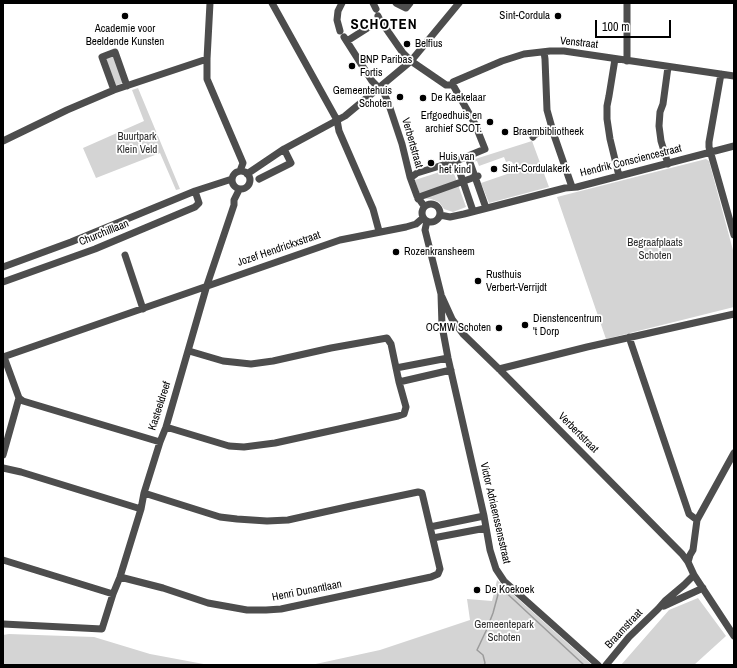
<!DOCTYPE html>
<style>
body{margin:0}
#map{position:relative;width:737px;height:668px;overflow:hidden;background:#fff;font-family:"Archivo Narrow",sans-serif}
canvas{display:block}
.frame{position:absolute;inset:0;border:4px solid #000;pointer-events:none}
.scale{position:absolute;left:595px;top:20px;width:76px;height:18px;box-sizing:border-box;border:2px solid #000;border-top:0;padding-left:5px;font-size:12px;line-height:14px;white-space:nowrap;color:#000;-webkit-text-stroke:3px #fff;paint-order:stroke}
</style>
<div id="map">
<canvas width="737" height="668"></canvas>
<div class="frame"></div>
<div class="scale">100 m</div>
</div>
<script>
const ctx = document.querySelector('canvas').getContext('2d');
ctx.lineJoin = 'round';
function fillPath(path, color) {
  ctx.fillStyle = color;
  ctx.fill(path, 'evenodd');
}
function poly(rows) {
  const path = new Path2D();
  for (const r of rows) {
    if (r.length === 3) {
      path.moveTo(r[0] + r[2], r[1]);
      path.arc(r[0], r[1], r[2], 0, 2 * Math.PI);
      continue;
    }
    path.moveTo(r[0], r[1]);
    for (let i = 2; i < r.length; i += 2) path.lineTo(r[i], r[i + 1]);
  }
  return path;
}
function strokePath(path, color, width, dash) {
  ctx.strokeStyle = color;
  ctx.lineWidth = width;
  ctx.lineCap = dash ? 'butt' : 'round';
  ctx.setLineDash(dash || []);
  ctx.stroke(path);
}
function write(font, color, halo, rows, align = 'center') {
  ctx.font = font + ' "Archivo Narrow",sans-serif';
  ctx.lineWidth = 3.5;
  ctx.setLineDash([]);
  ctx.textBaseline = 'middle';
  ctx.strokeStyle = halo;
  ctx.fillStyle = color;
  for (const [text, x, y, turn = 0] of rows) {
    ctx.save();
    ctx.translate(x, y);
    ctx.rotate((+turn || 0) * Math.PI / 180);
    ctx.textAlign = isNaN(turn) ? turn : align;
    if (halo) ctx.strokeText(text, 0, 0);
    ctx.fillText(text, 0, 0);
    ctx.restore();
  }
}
const green = poly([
 [113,55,123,83,114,86,104,58],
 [138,88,180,189,176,190,160,153,96,178,83,148,144,121,132,90],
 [532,141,549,187,489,203,481,183,510,173,509,168,512,167,513,164,512,162,509,161,506,162,504,157,479,166,477,161,472,162,472,160],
 [706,159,709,161,734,254,734,307,606,339,557,197],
 [452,168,466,207,453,212,444,209,439,202,431,199,421,198,415,180],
 [497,580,592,665,311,665,380,650,470,620,467,599,492,601],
 [698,598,726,636,694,665,621,665,669,610],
 [9,634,94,637,150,654,209,665,3,665,3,635]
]);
const stream = poly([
 [484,665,485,663,483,655,477,650,486,631,493,613,500,587,584,665]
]);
const minor = poly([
 [210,3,207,59,207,79,243,163,240,171],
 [272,3,337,120,339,131,373,209,379,231],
 [373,3,376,9],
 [396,3,406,8,410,3],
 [627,3,627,61],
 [378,16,380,20,403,53,411,61,446,85,453,85],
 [340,31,337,20,338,11,342,3],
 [344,37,372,81,384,93,389,105,402,144,410,177,417,196,424,206],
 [347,41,380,20],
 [544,52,545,59,547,110,554,135,572,187],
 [615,59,609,96,607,106,607,119,610,139,619,176],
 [721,74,709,142,709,147,734,235],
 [453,85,453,82,502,61,524,54,550,51,564,51,734,76],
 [114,90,102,57,115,52,127,86],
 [533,137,534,135,542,131,553,129],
 [3,141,67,110,114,90,207,59],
 [468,157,486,208],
 [456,161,473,211],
 [668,164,661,141,659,126,660,112,663,104,668,67],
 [241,180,9],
 [247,174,284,149,345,116,411,61,459,3],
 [410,177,413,176,417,173,456,161,485,149,475,124,453,85],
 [259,179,291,163,284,149],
 [418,199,422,196,478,176],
 [431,213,9],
 [440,215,450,217,464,214,565,188,577,187,734,146],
 [427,221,425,230,441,294,442,326,448,358,484,516,490,550,496,569,504,581,598,665],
 [125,255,143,309],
 [3,267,71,242,195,191,232,179],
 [3,282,95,249,195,207,199,203,195,191],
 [442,297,452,319,463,334,499,369,682,554,688,562,694,575,734,636],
 [629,337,689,514,697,520],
 [3,357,340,240,406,227,416,224,423,218],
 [396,368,448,358],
 [499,369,587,347,734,314],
 [399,382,451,370],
 [19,398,23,401,160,442],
 [166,427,229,446,244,447,275,443,398,416,404,414,406,407,399,382,391,344,387,338,331,348,273,361,251,364,223,361,189,351],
 [3,455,19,398,4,357],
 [3,468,21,472,141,509],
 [430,527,484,516],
 [433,538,486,528],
 [3,560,113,594],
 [688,562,690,555,693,550,697,520,734,453],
 [120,577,163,588,208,603,247,610,266,610,281,609,431,577,438,574,440,569,422,493,418,492,351,506,288,520,267,521,237,519,220,517,144,493],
 [664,606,703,588],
 [3,624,102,629,113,594,120,577,141,509,144,493,160,442,166,427,207,285,234,205,234,200,239,190],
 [606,665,629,637,658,609,665,601,684,585,694,575]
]);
const markers = [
 [125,16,4,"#000"],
 [558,16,4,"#000"],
 [407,44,4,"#000"],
 [352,66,4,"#000"],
 [400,97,4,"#000"],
 [423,98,4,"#000"],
 [490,122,4,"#000"],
 [505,132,4,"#000"],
 [431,163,4,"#000"],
 [494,169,4,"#000"],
 [396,252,4,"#000"],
 [478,281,4,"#000"],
 [525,325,4,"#000"],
 [499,328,4,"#000"],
 [477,590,4,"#000"]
];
const poiNames = [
 ["Sint-Cordula",550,16,"right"],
 ["Academie voor",125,29,"center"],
 ["Beeldende Kunsten",125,42,"center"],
 ["Belfius",415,44],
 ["BNP Paribas",360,60],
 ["Fortis",360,73],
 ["Gemeentehuis",392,91,"right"],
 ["Schoten",392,104,"right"],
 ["De Kaekelaar",431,98],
 ["Erfgoedhuis en",482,116,"right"],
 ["archief SCOT.",482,129,"right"],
 ["Braembibliotheek",513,132],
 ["Huis van",439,157],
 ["het kind",439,170],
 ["Sint-Cordulakerk",502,169],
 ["Rozenkransheem",404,252],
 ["Rusthuis",486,275],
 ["Verbert-Verrijdt",486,288],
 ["Dienstencentrum",533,319],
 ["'t Dorp",533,332],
 ["OCMW Schoten",491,328,"right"],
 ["De Koekoek",485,590]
];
const streetNames = [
 ["Venstraat",579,43,6],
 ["Verbertstraat",412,143,74],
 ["Hendrik Consciencestraat",631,161,-14],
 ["Churchilllaan",104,233,-22],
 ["Jozef Hendrickxstraat",279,249,-19],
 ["Kasteeldreef",160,406,-72],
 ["Verbertstraat",578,433,45],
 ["Victor Adriaenssensstraat",495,513,77],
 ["Henri Dunantlaan",307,591,-11],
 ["Braamstraat",624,629,-47]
];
const parkNames = [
 ["Buurtpark",137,137],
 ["Klein Veld",137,150],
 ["Begraafplaats",655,243],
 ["Schoten",655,256],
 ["Gemeentepark",504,625],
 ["Schoten",504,638]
];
const districtNames = [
 ["SCHOTEN",384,25]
];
fillPath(green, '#d4d4d4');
strokePath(stream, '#9b9b9b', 1.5);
strokePath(minor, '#4d4d4d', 7);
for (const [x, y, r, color] of markers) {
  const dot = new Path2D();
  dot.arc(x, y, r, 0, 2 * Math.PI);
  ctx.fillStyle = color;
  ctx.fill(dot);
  strokePath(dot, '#fff', 1.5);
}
write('11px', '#000', '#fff', poiNames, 'left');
write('11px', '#000', '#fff', streetNames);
write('11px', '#2b2b2b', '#fff', parkNames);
ctx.letterSpacing = '1px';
write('bold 15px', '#000', '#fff', districtNames);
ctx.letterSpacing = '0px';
</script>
